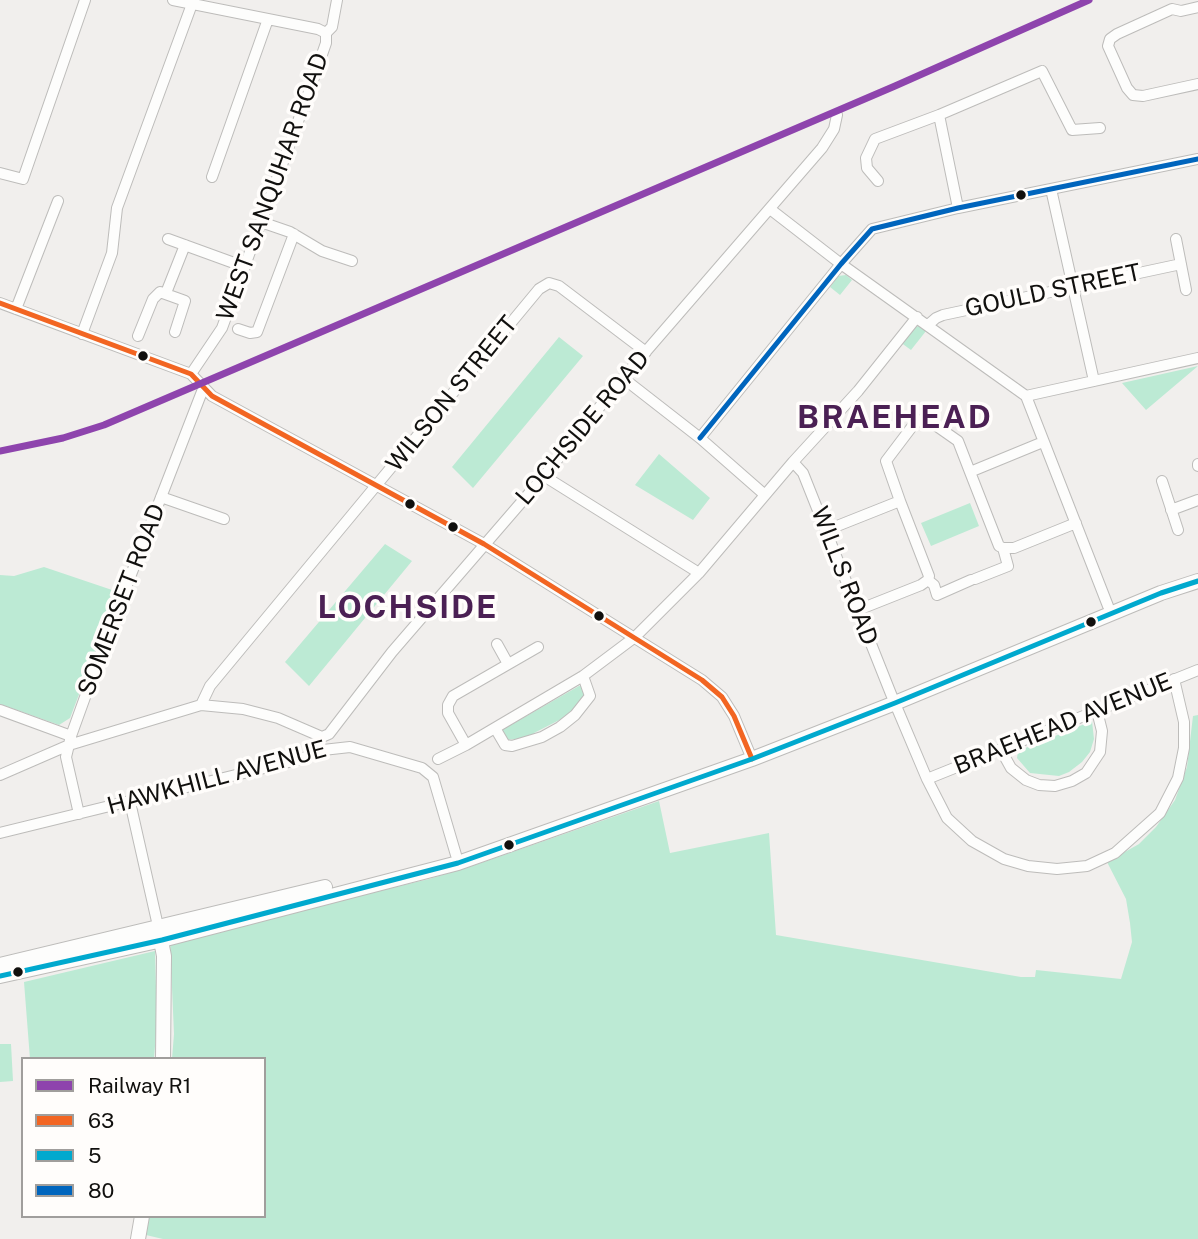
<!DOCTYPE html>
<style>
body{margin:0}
#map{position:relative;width:1198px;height:1239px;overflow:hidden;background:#f1efed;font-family:"Public Sans",sans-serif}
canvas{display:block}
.legend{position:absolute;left:21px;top:1057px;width:245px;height:161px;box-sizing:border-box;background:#fffdfb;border:2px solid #a09e9c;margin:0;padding:9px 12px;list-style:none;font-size:21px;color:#11100e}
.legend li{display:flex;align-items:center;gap:14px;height:35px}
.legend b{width:35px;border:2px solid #a09e9c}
</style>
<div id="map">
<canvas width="1198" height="1239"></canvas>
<ul class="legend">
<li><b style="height:9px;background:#8e44ad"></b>Railway R1</li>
<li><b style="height:9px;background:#f26522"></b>63</li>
<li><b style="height:9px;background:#00a9ce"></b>5</li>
<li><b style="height:9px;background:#0065bd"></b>80</li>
</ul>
</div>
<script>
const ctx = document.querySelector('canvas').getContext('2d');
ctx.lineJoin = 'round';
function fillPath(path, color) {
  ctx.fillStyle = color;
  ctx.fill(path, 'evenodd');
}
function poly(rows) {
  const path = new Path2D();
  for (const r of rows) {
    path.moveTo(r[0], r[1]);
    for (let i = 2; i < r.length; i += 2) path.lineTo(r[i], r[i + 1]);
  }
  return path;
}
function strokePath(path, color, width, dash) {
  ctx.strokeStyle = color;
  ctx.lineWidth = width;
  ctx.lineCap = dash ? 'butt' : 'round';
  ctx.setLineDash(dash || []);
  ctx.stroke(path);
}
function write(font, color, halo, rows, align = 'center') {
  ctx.font = font + ' "Public Sans",sans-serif';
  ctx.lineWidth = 7;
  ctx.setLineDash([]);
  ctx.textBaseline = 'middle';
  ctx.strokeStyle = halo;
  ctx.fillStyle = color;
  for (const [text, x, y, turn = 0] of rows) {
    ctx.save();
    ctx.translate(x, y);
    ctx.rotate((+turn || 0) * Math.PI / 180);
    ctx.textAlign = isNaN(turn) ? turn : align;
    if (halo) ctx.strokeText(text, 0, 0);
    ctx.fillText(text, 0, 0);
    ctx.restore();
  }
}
const green = poly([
 [846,275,852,280,840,295,830,287,838,276],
 [919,326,926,331,911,350,900,342,910,328],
 [559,337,583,356,473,488,452,467],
 [1198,366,1146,410,1122,383],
 [659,454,710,498,693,520,635,485],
 [970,503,979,526,931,546,921,523],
 [385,544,412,561,309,686,285,662],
 [44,567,118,592,70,718,59,725,0,704,0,575,14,576],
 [579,686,582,686,587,694,573,713,534,733,533,737,506,740,502,730],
 [1198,715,1198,1239,163,1239,146,1235,149,1216,264,1216,264,1059,172,1059,174,1034,170,941,429,879,472,866,659,801,670,853,769,833,776,935,1021,977,1035,977,1036,970,1121,979,1132,942,1130,923,1126,899,1107,862,1139,844,1156,827,1175,800,1187,767,1193,716],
 [1092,721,1094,739,1090,752,1082,762,1069,772,1059,776,1030,773,1017,758,1018,751],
 [155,951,157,1021,154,1059,30,1059,24,982],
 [0,1044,11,1044,13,1081,0,1082]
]);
const minor = poly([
 [173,0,318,29,326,33],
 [1198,7,1181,11,1172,9,1117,34,1110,39,1108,46,1127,88,1133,95,1143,96,1198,84],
 [326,33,332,27,337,0],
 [939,115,958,208],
 [0,173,23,179,85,0],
 [212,177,268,19],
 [878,181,867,168,866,158,875,139,939,115,1042,71,1072,130,1100,128],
 [1051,189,1094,381],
 [770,209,841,264,1026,396,1108,606],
 [261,222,290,232,322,251,352,261],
 [168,239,245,267],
 [1176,239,1186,290],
 [166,293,185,245],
 [0,303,191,374,212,396,484,544,702,680,722,697,734,716,752,759],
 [16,309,58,201],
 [928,325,936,318,943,315,1181,264],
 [238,329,250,333,257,332,294,234],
 [82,334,112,253,117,208,192,4],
 [138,336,153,299,160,292,185,301,175,332],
 [191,374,222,328,311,86,326,43,326,33],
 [623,378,700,438,765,495],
 [1026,396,1198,358],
 [700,438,841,264,872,229,958,208,1198,159],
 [793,462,803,473,891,694,927,779,947,818,972,841,1004,859,1028,866,1057,869,1087,866,1115,853,1160,813,1178,778,1184,748,1184,722,1174,679],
 [1198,464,1198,466],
 [970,472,999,546,1003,548,1014,548,1076,523],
 [544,476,699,573],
 [1162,481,1178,530],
 [161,497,224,519],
 [1171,510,1198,500],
 [827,530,900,501,886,461,914,424,921,420,928,420,958,441,970,472,1043,442],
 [975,579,1008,566,1003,548],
 [928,580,934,585,937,595,971,580],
 [858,610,921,585,928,580,929,576,900,501],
 [497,644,507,662],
 [201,705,210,686,539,289,549,283,559,286,646,352],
 [0,710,71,736],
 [495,728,505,745,512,746,542,737,560,727,575,715,590,696,583,676],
 [466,745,448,713,448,705,453,696,538,647],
 [1001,750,1011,768,1026,780,1039,785,1055,786,1072,781,1086,773,1100,752,1102,731,1097,711],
 [438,759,466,745,583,676,635,637,699,573,793,462,858,391,917,317],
 [0,775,69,745,201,705,243,709,278,718,322,737,329,734,392,652,544,476,623,378,822,148,834,129,837,115],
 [927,779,1198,670],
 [130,802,158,926],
 [79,814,66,757,71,736,106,639,203,389],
 [0,833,301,759,323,750,350,747,422,768,433,777,456,855]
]);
const major = poly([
 [159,931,164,956,163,1059],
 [0,965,325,887],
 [0,976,162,940,458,863,752,759,895,703,1161,593,1198,581],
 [138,1239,142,1216]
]);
const bus1 = poly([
 [0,303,191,374,212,396,484,544,702,680,722,697,734,716,752,759]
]);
const bus2 = poly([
 [0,976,162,940,458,863,752,759,895,703,1161,593,1198,581]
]);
const bus3 = poly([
 [700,438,841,264,872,229,958,208,1198,159]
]);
const rail1 = poly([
 [0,451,63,438,104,425,895,86,1089,0]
]);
const markers = [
 [1021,195,6,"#11100e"],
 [143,356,6,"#11100e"],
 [410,504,6,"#11100e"],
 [453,527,6,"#11100e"],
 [599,616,6,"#11100e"],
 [1091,622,6,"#11100e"],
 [509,845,6,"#11100e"],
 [18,972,6,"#11100e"]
];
const streetNames = [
 ["WEST SANQUHAR ROAD",273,187,-70],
 ["GOULD STREET",1053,291,-12],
 ["WILSON STREET",452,394,-51],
 ["LOCHSIDE ROAD",583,428,-50],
 ["WILLS ROAD",844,576,69],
 ["SOMERSET ROAD",122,600,-69],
 ["BRAEHEAD AVENUE",1063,724,-22],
 ["HAWKHILL AVENUE",217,778,-15]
];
const districtNames = [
 ["BRAEHEAD",895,418],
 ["LOCHSIDE",408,608]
];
fillPath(green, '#bcead4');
strokePath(minor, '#bdbcba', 12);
strokePath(major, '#bdbcba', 16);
strokePath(minor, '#fdfdfc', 10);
strokePath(major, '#fdfdfc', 14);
strokePath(bus1, '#f26522', 5);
strokePath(bus2, '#00a9ce', 5);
strokePath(bus3, '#0065bd', 5);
strokePath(rail1, '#8e44ad', 7);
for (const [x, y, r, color] of markers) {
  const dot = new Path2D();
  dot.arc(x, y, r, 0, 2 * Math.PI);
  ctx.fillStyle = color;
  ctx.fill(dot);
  strokePath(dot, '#fffdfb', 2.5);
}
write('24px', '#11100e', '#fffdfb', streetNames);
ctx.letterSpacing = '2px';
write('bold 32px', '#4b2054', '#fffdfb', districtNames);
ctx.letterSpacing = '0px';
</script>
